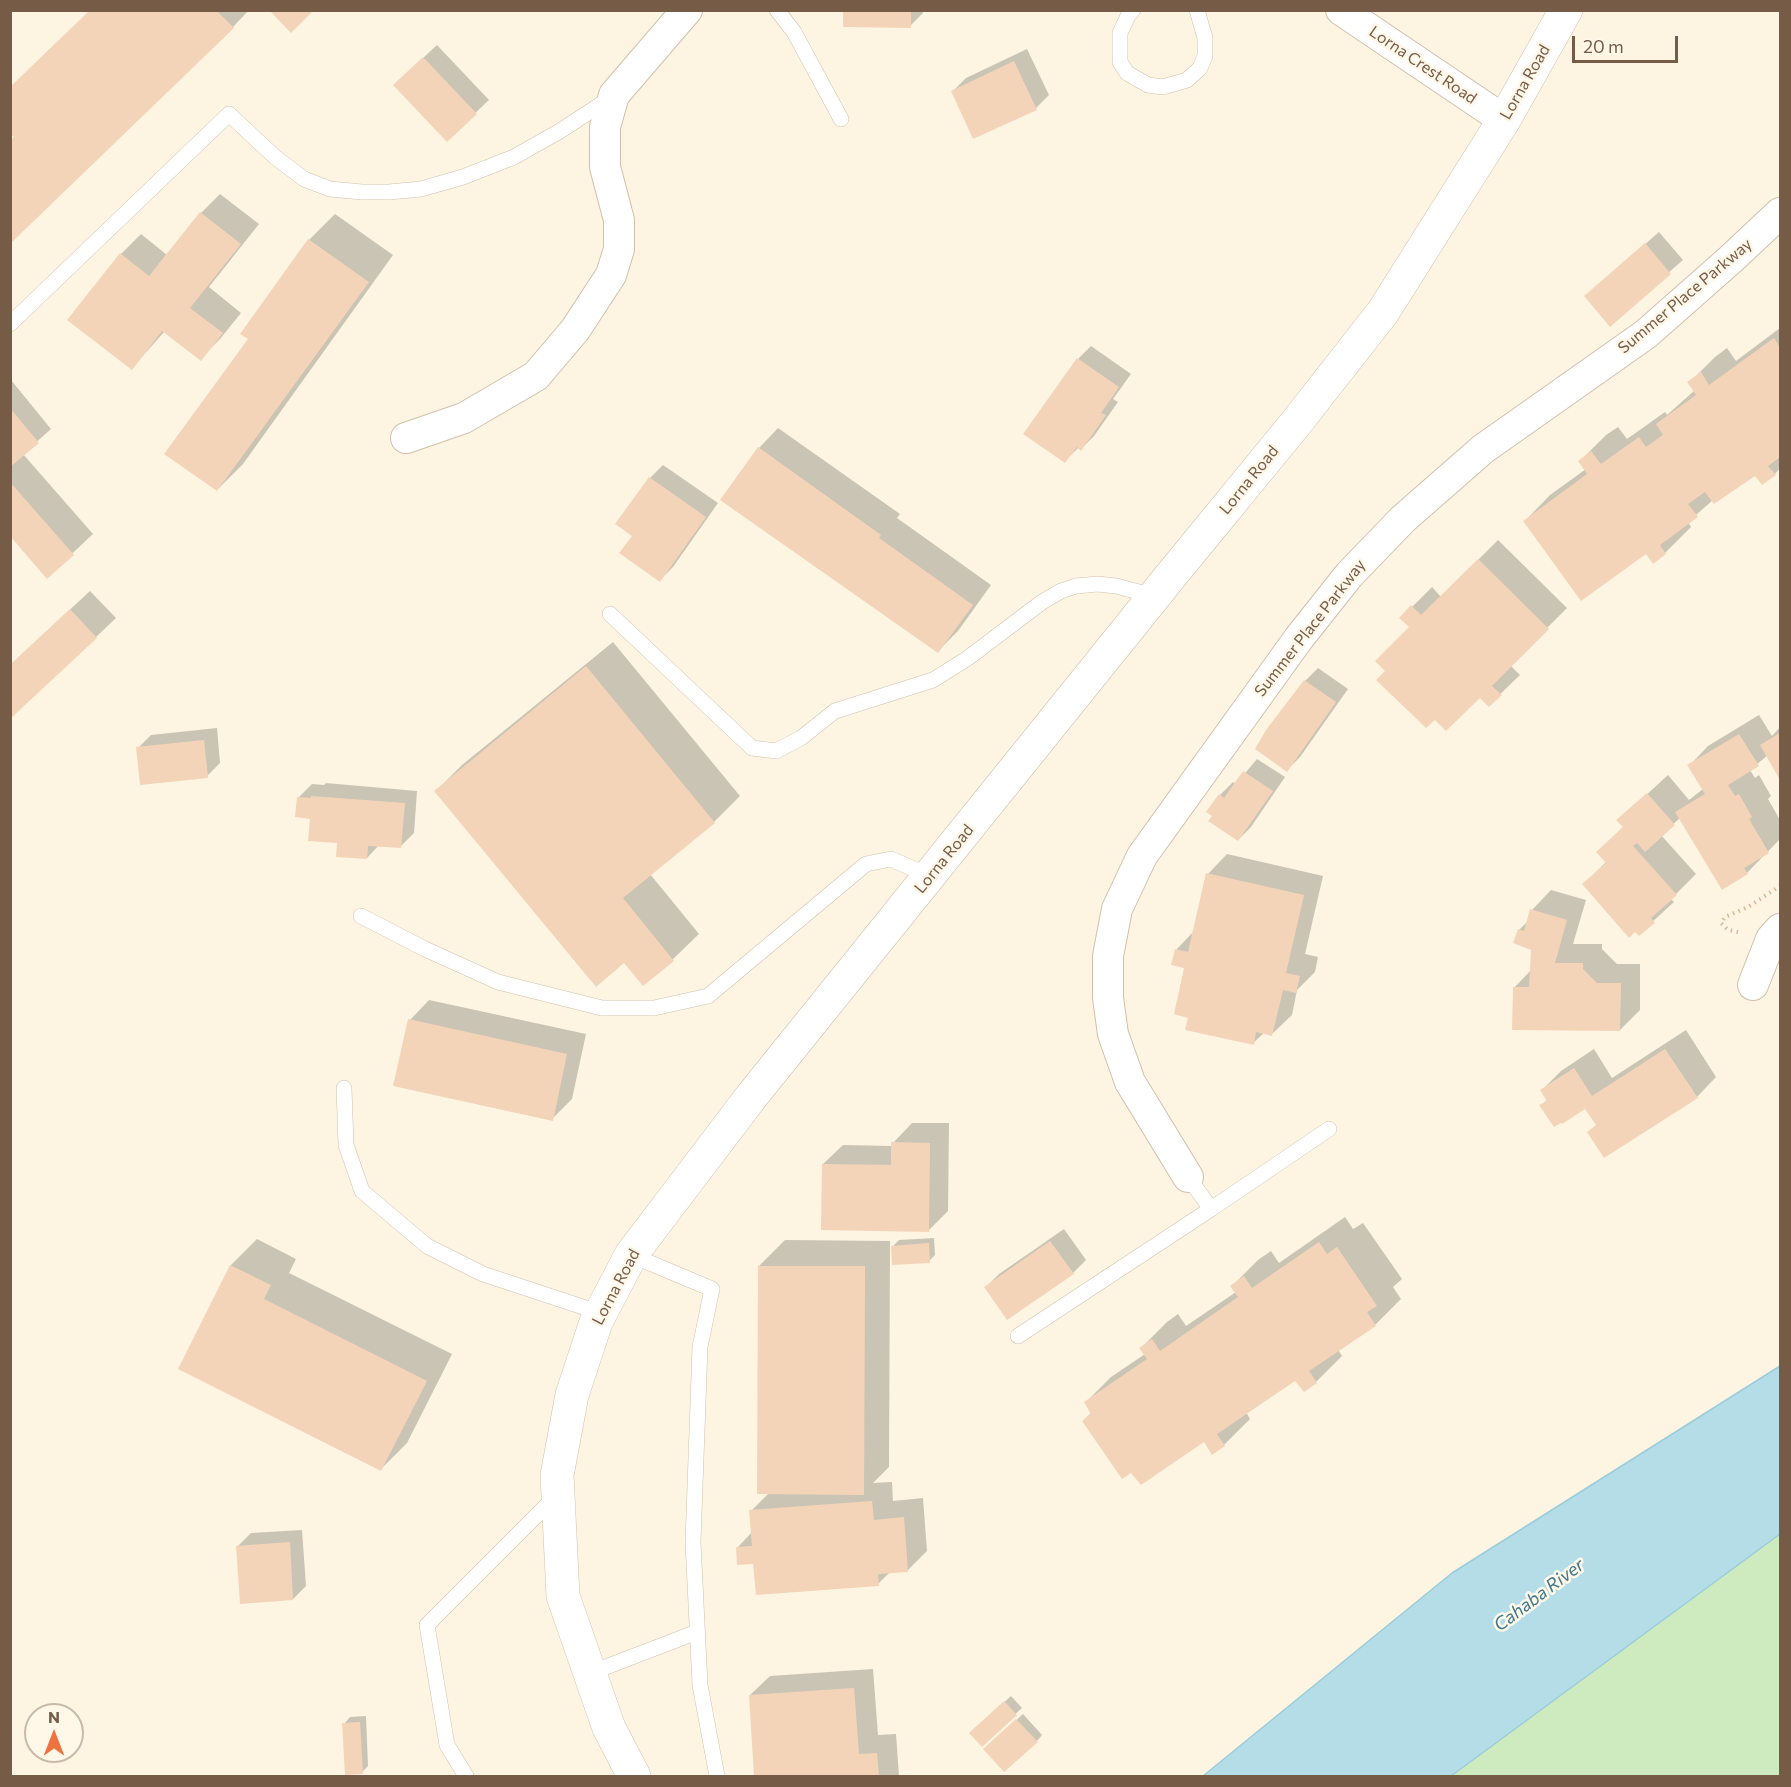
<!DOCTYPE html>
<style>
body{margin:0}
#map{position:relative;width:1791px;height:1787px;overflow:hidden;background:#fdf5e2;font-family:Commissioner,sans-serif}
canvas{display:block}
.frame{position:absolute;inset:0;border:12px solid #765b47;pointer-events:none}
.north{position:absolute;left:24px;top:1703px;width:60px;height:60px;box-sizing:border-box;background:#fff8e9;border:2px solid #c8b9a8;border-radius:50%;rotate:0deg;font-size:16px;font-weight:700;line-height:24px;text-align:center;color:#765b47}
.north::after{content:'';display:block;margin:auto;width:21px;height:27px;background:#ee7340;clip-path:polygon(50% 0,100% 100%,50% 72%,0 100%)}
.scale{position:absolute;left:1572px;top:36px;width:106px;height:27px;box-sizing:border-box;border:3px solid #765b47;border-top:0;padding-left:8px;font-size:18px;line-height:21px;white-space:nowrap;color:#765b47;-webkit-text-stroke:4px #fff8e9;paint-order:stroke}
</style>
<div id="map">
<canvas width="1791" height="1787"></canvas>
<div class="frame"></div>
<div class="north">N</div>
<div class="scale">20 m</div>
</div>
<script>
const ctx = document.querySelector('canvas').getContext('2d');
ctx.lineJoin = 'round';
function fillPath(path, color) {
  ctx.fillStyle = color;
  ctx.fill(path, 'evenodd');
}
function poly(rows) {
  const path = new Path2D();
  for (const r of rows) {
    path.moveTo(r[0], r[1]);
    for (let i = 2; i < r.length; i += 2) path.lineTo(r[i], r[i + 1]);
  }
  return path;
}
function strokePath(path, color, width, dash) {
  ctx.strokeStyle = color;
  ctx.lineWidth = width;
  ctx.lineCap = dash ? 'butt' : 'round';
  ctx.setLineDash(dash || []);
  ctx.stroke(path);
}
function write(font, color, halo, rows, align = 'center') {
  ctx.font = font + ' Commissioner,sans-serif';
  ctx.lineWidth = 5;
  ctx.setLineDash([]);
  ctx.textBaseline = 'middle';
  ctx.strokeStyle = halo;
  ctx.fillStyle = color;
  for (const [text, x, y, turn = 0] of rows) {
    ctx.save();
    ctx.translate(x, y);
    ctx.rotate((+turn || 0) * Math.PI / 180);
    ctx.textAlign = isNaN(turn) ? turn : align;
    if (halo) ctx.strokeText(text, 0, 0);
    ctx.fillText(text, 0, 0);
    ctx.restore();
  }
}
const green = poly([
 [1780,1533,1780,1776,1448,1776]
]);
const water = poly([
 [1780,1366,1780,1534,1451,1776,1203,1776,1452,1573,1780,1366]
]);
const shadow = poly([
 [91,10,249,10,233,27,15,136],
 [845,10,923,10,923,13,910,26],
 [437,45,489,100,447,140,408,72],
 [1027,49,1049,95,1036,108,953,91,966,78],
 [220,194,259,224,209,287,241,313,220,339,200,359,165,331,132,368,121,254,141,234,167,255,201,213],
 [335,214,393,255,243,464,217,490,250,339,242,333,309,240],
 [1659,232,1683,260,1610,324,1586,296],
 [1780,328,1780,468,1775,474,1755,474,1713,500,1688,522,1691,527,1665,553,1653,562,1647,552,1525,521,1550,495,1586,469,1580,461,1606,435,1618,427,1627,439,1665,412,1667,415,1695,390,1689,383,1715,357,1727,348,1736,361],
 [1091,346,1131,374,1113,399,1118,402,1094,436,1081,449,1079,447,1065,461,1078,359],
 [11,380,51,429,23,454,93,534,47,577,10,534],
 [778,428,900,514,897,518,991,585,958,631,938,651,759,448],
 [663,465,718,503,673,567,660,580,634,535,617,524,650,478],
 [1498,540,1567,608,1510,665,1520,675,1489,705,1480,696,1387,671,1411,627,1401,618,1432,587,1441,597],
 [90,591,116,618,96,637,10,665],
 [613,642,740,796,714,822,650,874,699,934,673,959,643,984,624,961,436,791,462,765],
 [1318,668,1348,689,1300,757,1287,770,1305,681],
 [1759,715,1772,736,1780,727,1780,777,1768,755,1750,770,1755,778,1759,775,1771,796,1768,799,1780,820,1780,839,1747,873,1680,818,1661,835,1696,874,1671,899,1674,902,1639,934,1584,884,1607,861,1598,852,1624,826,1619,820,1668,775,1689,800,1703,789,1689,766,1708,746],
 [217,728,220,763,207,776,138,748,151,735],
 [1257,759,1285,777,1251,827,1238,840,1220,795,1233,782,1236,784],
 [326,783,417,791,414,833,401,846,379,845,367,858,339,842,311,817,299,797,312,784,324,785],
 [1227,854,1323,876,1305,954,1318,957,1315,972,1297,990,1292,1015,1272,1034,1264,1033,1253,1043,1190,1017,1186,967,1176,950,1194,931,1208,874],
 [1551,890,1586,900,1573,944,1602,944,1602,949,1617,964,1640,964,1640,1010,1620,1030,1514,988,1531,970,1533,949,1519,930,1529,920,1532,910],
 [429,1000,586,1034,572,1099,552,1119,410,1020],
 [1686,1030,1716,1077,1697,1097,1589,1132,1597,1124,1586,1107,1541,1106,1548,1099,1542,1090,1561,1071,1594,1049,1612,1078],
 [912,1123,949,1123,948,1211,928,1231,823,1164,843,1145,893,1146,893,1143],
 [1345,1217,1353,1229,1363,1223,1402,1279,1393,1287,1401,1299,1375,1325,1338,1350,1342,1356,1316,1382,1304,1390,1296,1379,1246,1412,1250,1419,1224,1445,1213,1453,1205,1440,1083,1421,1092,1412,1085,1403,1111,1377,1145,1354,1141,1348,1167,1322,1178,1314,1186,1326,1236,1292,1232,1286,1258,1260,1271,1251,1279,1263],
 [1064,1229,1086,1260,1073,1273,986,1287,999,1274],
 [934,1238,935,1255,929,1261,893,1246,899,1240],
 [257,1239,296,1259,289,1273,452,1354,407,1443,381,1469,180,1369,231,1265],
 [785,1240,890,1241,889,1467,873,1483,892,1482,893,1501,923,1498,927,1551,907,1571,890,1572,878,1584,755,1562,738,1547,752,1532,751,1511,769,1493,759,1266],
 [302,1530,306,1586,293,1599,238,1546,251,1533],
 [873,1669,878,1735,896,1734,899,1776,756,1776,750,1695,770,1676],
 [1011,1696,1022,1708,982,1744,977,1727],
 [1023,1714,1042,1735,1037,1741,985,1749],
 [366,1716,368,1766,362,1772,344,1724,350,1717]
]);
const building = poly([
 [90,10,216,10,234,28,10,244,10,140,14,137,10,134,10,87],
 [272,10,314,10,291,33,271,12],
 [843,10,911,10,911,28,843,27],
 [423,57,477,114,447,142,393,85],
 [1014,61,1037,110,973,139,951,91],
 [200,212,241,244,190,308,223,333,201,361,162,331,132,370,67,320,120,253,149,276],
 [308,239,369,282,217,491,164,454,248,339,240,334],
 [1645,243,1671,274,1610,327,1584,296],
 [1774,338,1780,348,1780,457,1768,466,1776,475,1762,485,1755,476,1714,504,1705,492,1688,504,1698,517,1660,545,1666,554,1653,564,1646,554,1581,601,1523,521,1587,474,1578,461,1591,451,1601,464,1639,437,1646,447,1663,435,1656,424,1696,395,1687,382,1701,372,1709,385],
 [1077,358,1119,387,1101,413,1106,415,1081,451,1077,447,1065,463,1023,434],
 [10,408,39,443,10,467],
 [758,447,881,535,879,538,973,605,938,653,720,500],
 [649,477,706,517,660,582,619,553,632,536,615,524],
 [10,482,74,555,47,579,10,536],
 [1478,559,1549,629,1492,686,1502,695,1489,707,1480,698,1446,731,1435,720,1426,728,1376,680,1385,671,1375,661,1409,627,1399,618,1411,605,1421,615],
 [70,609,97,638,10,719,10,665],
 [586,666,715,823,623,898,674,961,643,986,624,963,596,987,434,791],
 [1304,680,1336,702,1287,772,1255,749,1266,730],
 [1780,733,1780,780,1760,745],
 [1739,734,1759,766,1728,785,1735,796,1739,794,1752,817,1749,819,1769,853,1744,868,1748,874,1722,890,1675,812,1705,794,1687,765],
 [204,740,208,778,140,785,136,747],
 [1243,771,1273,791,1238,841,1208,821,1212,816,1206,812,1219,794,1224,798],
 [1647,793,1675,825,1645,852,1637,843,1633,846,1677,895,1651,918,1655,923,1639,936,1635,932,1629,938,1582,884,1606,863,1596,852,1623,827,1616,820],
 [311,796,405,803,401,848,368,846,367,859,336,857,337,843,308,841,310,819,295,817,297,797,311,798],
 [1206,873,1304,895,1286,973,1300,976,1296,993,1283,990,1272,1036,1256,1032,1254,1045,1185,1030,1188,1018,1174,1014,1184,968,1171,965,1175,949,1188,952],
 [1530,909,1567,920,1555,963,1583,963,1583,969,1597,983,1621,983,1620,1031,1512,1030,1513,987,1529,987,1531,950,1513,943,1518,929,1524,931],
 [408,1019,567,1054,553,1121,393,1086],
 [1665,1049,1698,1098,1604,1158,1587,1132,1596,1125,1585,1109,1562,1124,1561,1123,1554,1127,1539,1105,1547,1101,1540,1090,1574,1068,1592,1096],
 [891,1142,930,1143,929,1232,821,1230,822,1164,891,1165],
 [1050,1241,1074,1274,1007,1320,984,1287],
 [1319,1242,1327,1254,1337,1247,1377,1306,1367,1312,1376,1326,1309,1371,1317,1383,1304,1392,1295,1381,1217,1434,1225,1446,1212,1455,1204,1442,1141,1485,1131,1473,1122,1479,1082,1421,1091,1414,1084,1402,1147,1359,1139,1348,1152,1339,1160,1351,1238,1297,1230,1286,1244,1276,1252,1288],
 [929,1243,930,1263,892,1265,891,1246],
 [230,1265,271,1285,264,1299,427,1381,381,1471,178,1369],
 [758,1266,865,1266,864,1495,757,1494],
 [872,1501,874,1520,904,1517,908,1572,878,1574,879,1586,756,1595,753,1564,737,1565,736,1547,752,1546,749,1510],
 [290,1542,293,1600,240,1604,236,1546],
 [854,1688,859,1754,877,1753,879,1776,754,1776,749,1695],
 [1004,1701,1017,1715,982,1747,969,1733],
 [1016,1719,1038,1742,1004,1772,983,1749],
 [360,1722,363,1774,345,1775,342,1723]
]);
const path = poly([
 [1738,932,1728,930,1721,923,1725,917,1748,907,1780,886]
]);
const service = poly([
 [777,10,794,32,841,119],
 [1133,10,1128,16,1120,33,1120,62,1127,73,1148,85,1163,87,1187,80,1200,68,1205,56,1205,38,1197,10],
 [10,324,229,114,275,157,304,179,330,189,362,192,389,192,421,189,463,177,514,157,560,131,612,97],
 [610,614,752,748,776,751,801,738,835,711,933,680,968,658,1042,602,1061,591,1076,586,1098,584,1116,586,1154,596],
 [361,916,425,949,498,982,602,1008,654,1008,708,996,866,864,891,859,930,876],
 [344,1088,346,1145,362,1191,427,1246,483,1274,601,1313],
 [1188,1177,1211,1209,1329,1129],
 [631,1255,712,1289,700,1347,693,1542,700,1685,717,1776],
 [1018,1336,1211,1209],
 [590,1673,697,1632],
 [466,1776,447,1745,427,1625,556,1496]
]);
const minor = poly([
 [1341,10,1504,120],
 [406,438,464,418,536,376,575,330,611,275,619,249,619,220,605,167,605,127,614,95,687,10],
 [1753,985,1771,939,1780,929],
 [1188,1177,1130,1082,1113,1034,1108,998,1108,956,1117,909,1142,856,1299,638,1349,575,1403,519,1483,449,1646,334,1731,259,1780,213]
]);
const tertiary = poly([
 [634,1776,609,1728,563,1596,557,1475,572,1395,596,1322,631,1255,751,1097,1173,573,1296,423,1383,312,1504,120,1566,10]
]);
const streetNames = [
 ["Lorna Crest Road",1423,65,34],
 ["Lorna Road",1525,82,-60],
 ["Summer Place Parkway",1685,296,-40],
 ["Lorna Road",1249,480,-51],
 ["Summer Place Parkway",1310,628,-52],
 ["Lorna Road",944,859,-51],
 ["Lorna Road",616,1287,-62]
];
const waterNames = [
 ["Cahaba River",1539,1595,-37]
];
fillPath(green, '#ceebbf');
fillPath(water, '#b5dde8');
strokePath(water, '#9bccda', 1.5);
fillPath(shadow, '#0003');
fillPath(building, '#f4d4b8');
strokePath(service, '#d1bfab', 16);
strokePath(minor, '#d1bfab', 32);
strokePath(tertiary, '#d1bfab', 34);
strokePath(path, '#d9b79b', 4, [1.5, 4.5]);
strokePath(service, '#fff', 15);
strokePath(minor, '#fff', 30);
strokePath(tertiary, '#fff', 33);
write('16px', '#765b47', '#fff8e9', streetNames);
write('italic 18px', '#40798b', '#fff8e9', waterNames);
</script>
